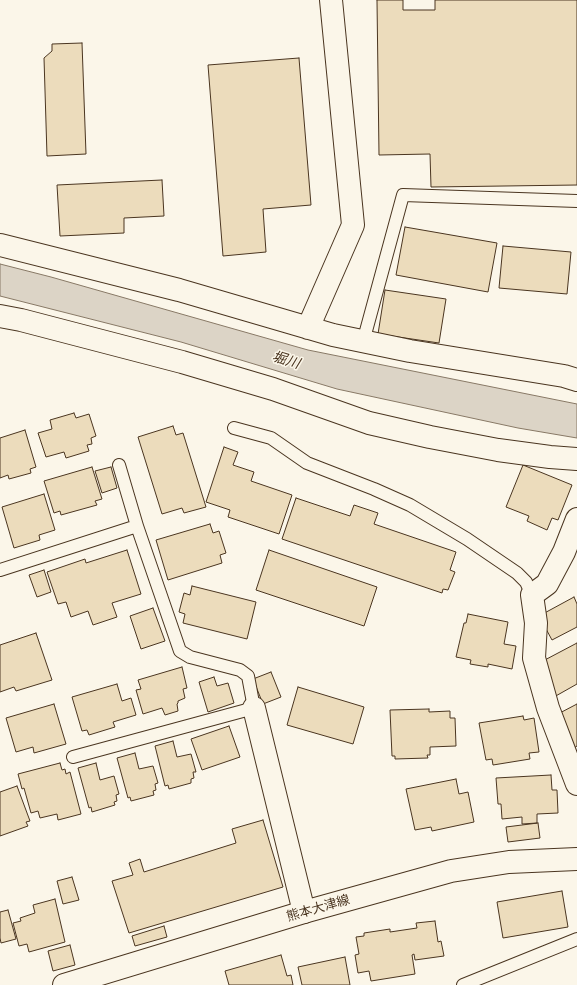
<!DOCTYPE html>
<meta charset="utf-8">
<style>
body{margin:0}
canvas{display:block;background:#fbf6e9}
</style>
<canvas width="577" height="985"></canvas>
<script>
const ctx = document.querySelector('canvas').getContext('2d');
ctx.lineJoin = 'round';
function fillPath(path, color) {
  ctx.fillStyle = color;
  ctx.fill(path, 'evenodd');
}
function poly(rows) {
  const path = new Path2D();
  for (const r of rows) {
    path.moveTo(r[0], r[1]);
    for (let i = 2; i < r.length; i += 2) path.lineTo(r[i], r[i + 1]);
  }
  return path;
}
function strokePath(path, color, width, dash) {
  ctx.strokeStyle = color;
  ctx.lineWidth = width;
  ctx.lineCap = dash ? 'butt' : 'round';
  ctx.setLineDash(dash || []);
  ctx.stroke(path);
}
function write(font, color, halo, rows, align = 'center') {
  ctx.font = font + ' "Exo 2","Noto Sans JP",sans-serif';
  ctx.lineWidth = 3;
  ctx.setLineDash([]);
  ctx.textBaseline = 'middle';
  ctx.strokeStyle = halo;
  ctx.fillStyle = color;
  for (const [text, x, y, turn = 0] of rows) {
    ctx.save();
    ctx.translate(x, y);
    ctx.rotate((+turn || 0) * Math.PI / 180);
    ctx.textAlign = isNaN(turn) ? turn : align;
    if (halo) ctx.strokeText(text, 0, 0);
    ctx.fillText(text, 0, 0);
    ctx.restore();
  }
}
const water = poly([
 [0,264,51,277,308,350,577,404,577,438,518,428,337,389,181,342,0,296,0,264]
]);
const building = poly([
 [377,0,403,0,403,10,435,10,435,0,577,0,577,185,431,187,430,154,379,155,377,0],
 [82,43,86,154,47,156,44,58,52,51,52,44,82,43],
 [299,58,311,205,263,209,266,252,223,256,208,65,299,58],
 [162,180,164,216,124,218,124,233,60,236,57,185,162,180],
 [405,227,497,243,488,292,396,275,405,227],
 [503,246,571,252,567,294,499,288,503,246],
 [385,290,446,299,439,343,378,334,385,290],
 [74,413,76,418,89,414,96,436,91,438,92,444,87,445,89,451,66,458,64,452,46,457,38,433,52,429,50,420,74,413],
 [173,426,176,435,183,433,206,507,184,513,182,508,162,514,138,437,173,426],
 [25,430,36,467,30,469,31,473,9,479,8,475,0,478,0,438,25,430],
 [224,447,238,452,233,465,254,472,251,481,292,495,279,534,228,517,230,510,206,502,224,447],
 [523,465,572,485,558,520,552,518,547,530,527,521,529,516,506,507,523,465],
 [92,467,102,499,95,501,97,505,61,515,60,511,54,513,44,481,92,467],
 [111,467,117,488,102,493,95,471,111,467],
 [44,494,55,530,39,535,40,540,14,548,2,507,44,494],
 [296,498,350,516,354,505,378,513,374,524,456,552,450,570,455,572,448,590,443,589,442,593,282,539,296,498],
 [210,524,213,533,219,531,226,553,220,555,222,563,168,580,156,540,210,524],
 [127,550,141,594,112,603,117,617,93,625,88,611,71,617,66,602,58,604,47,572,85,559,86,563,127,550],
 [269,550,377,587,364,626,256,590,269,550],
 [44,570,51,592,37,597,29,575,44,570],
 [192,586,256,602,247,639,183,623,185,614,179,612,184,593,190,595,192,586],
 [574,597,577,604,577,627,552,640,539,616,574,597],
 [153,608,165,641,141,649,130,616,153,608],
 [468,614,508,622,504,644,516,646,512,669,488,664,488,667,470,664,471,660,456,657,464,623,466,623,468,614],
 [36,633,52,680,16,691,14,687,0,692,0,645,36,633],
 [577,643,577,684,554,697,541,662,577,643],
 [182,667,187,688,183,689,185,698,178,701,178,703,177,704,178,711,165,715,162,708,143,714,136,690,141,689,138,680,182,667],
 [271,672,281,697,263,704,253,679,271,672],
 [214,677,217,686,228,683,234,703,208,712,199,682,214,677],
 [117,684,122,701,131,698,136,715,113,722,115,727,89,735,87,730,82,731,72,697,117,684],
 [298,687,364,707,353,744,287,725,298,687],
 [54,704,66,744,34,753,33,747,16,752,6,718,54,704],
 [577,704,577,746,574,748,556,715,577,704],
 [429,709,429,712,450,711,450,718,455,718,456,746,430,747,430,755,427,755,428,758,395,759,395,756,392,756,390,710,429,709],
 [523,716,524,720,534,718,539,752,529,753,530,759,493,765,492,759,486,760,479,723,523,716],
 [229,726,240,757,202,770,191,739,229,726],
 [173,741,177,757,191,754,196,772,193,772,194,778,191,779,191,783,169,789,168,785,165,786,155,746,173,741],
 [135,753,139,769,153,766,158,783,155,784,156,790,153,791,154,795,131,801,130,797,128,798,117,758,135,753],
 [60,763,62,770,65,769,66,774,70,772,81,814,58,820,57,814,40,818,38,811,31,813,24,788,22,789,18,774,60,763],
 [96,763,100,780,114,776,119,794,116,795,117,801,114,802,115,805,92,812,91,807,89,808,78,768,96,763],
 [551,775,552,790,557,790,558,813,537,814,537,823,522,824,522,817,502,819,501,804,498,804,496,778,551,775],
 [456,779,459,794,468,792,474,822,432,831,431,827,415,830,406,789,456,779],
 [17,786,30,821,26,822,28,826,0,836,0,792,17,786],
 [263,820,283,887,129,933,112,881,133,875,129,863,140,859,144,872,236,843,232,829,263,820],
 [538,823,540,838,508,842,506,827,538,823],
 [72,877,79,900,63,904,57,881,72,877],
 [562,891,568,927,503,938,497,902,562,891],
 [55,899,65,942,29,952,27,944,19,946,13,923,21,921,20,918,35,913,33,905,55,899],
 [8,910,16,939,1,943,0,938,0,912,8,910],
 [435,921,438,942,441,941,444,956,415,960,414,954,412,955,415,974,371,981,369,971,358,973,355,955,359,954,356,937,364,936,364,933,390,929,390,932,417,928,416,923,435,921],
 [164,926,167,937,135,946,132,936,164,926],
 [70,945,75,965,53,971,48,951,70,945],
 [281,955,287,976,291,975,293,985,229,985,225,971,281,955],
 [345,957,350,985,302,985,298,967,345,957]
]);
const service = poly([
 [363,342,403,195,577,201],
 [234,428,271,438,307,463,374,489,410,505,467,539,517,573,526,582,532,595],
 [0,570,137,526,119,465],
 [73,757,254,708,248,676,240,670,190,657,180,651,137,526],
 [463,985,577,939]
]);
const minor = poly([
 [0,245,179,290,333,335,410,351,564,376,577,380],
 [0,316,21,320,182,362,273,389,369,423,430,437,498,450,550,457,577,459],
 [308,328,353,225,331,0],
 [577,519,564,552,547,584,532,595,536,623,534,658,548,708,577,784],
 [254,708,304,912]
]);
const primary = poly([
 [64,985,304,912,451,871,509,862,577,859]
]);
const streetNames = [
 ["熊本大津線",318,908,-16]
];
const waterNames = [
 ["堀川",286,360,17]
];
fillPath(water, '#dcd4c6');
strokePath(water, '#887966', 1);
fillPath(building, '#ecdcbc');
strokePath(building, '#4a3520', 1);
strokePath(service, '#4a3520', 14);
strokePath(minor, '#4a3520', 24);
strokePath(primary, '#4a3520', 24);
strokePath(service, '#fbf6e9', 12);
strokePath(minor, '#fbf6e9', 22);
strokePath(primary, '#fbf6e9', 22);
write('13px', '#4a3520', '#fbf6e9', streetNames);
write('italic 14px', '#4a3520', '#fbf6e9', waterNames);
</script>
